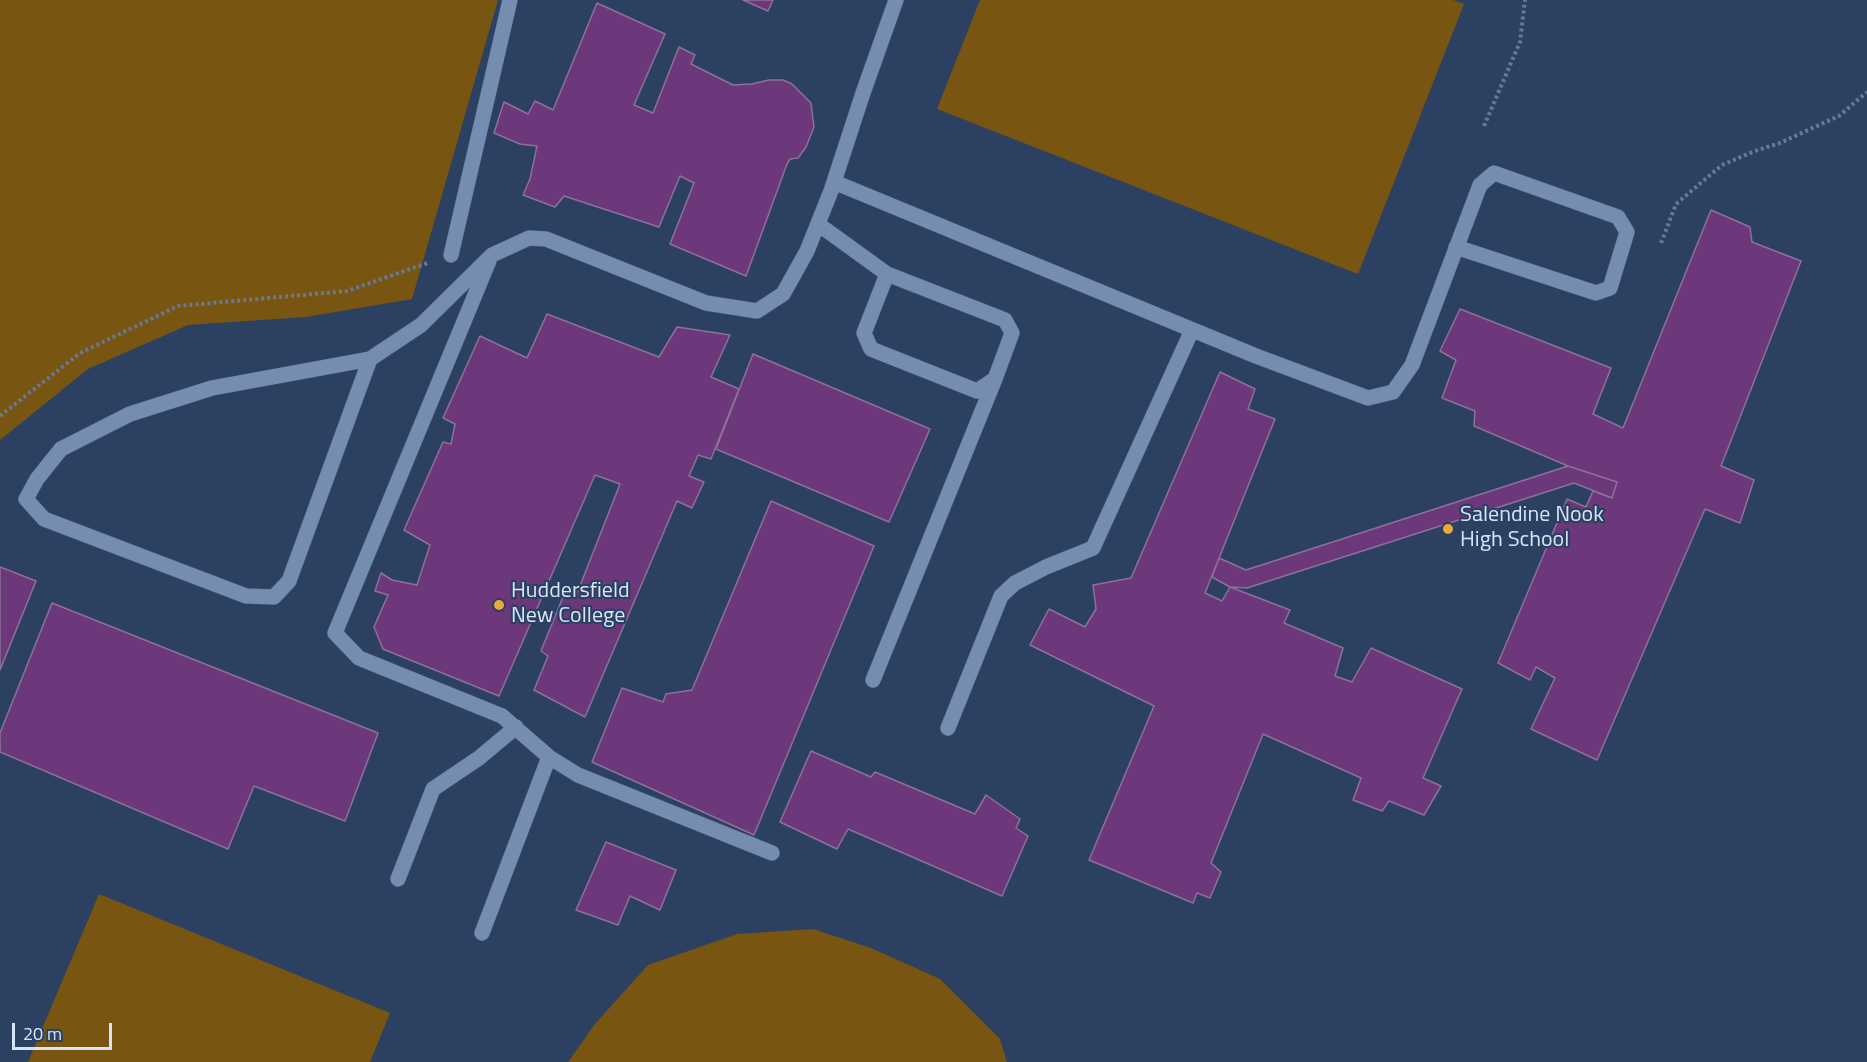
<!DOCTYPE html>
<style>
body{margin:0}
#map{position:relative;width:1867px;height:1062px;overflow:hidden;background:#2c4161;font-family:"Titillium Web",sans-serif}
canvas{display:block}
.scale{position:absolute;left:12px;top:1023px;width:100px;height:27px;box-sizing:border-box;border:3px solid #d7e4f8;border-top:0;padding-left:8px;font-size:18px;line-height:21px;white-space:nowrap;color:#d7e4f8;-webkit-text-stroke:4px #2c4161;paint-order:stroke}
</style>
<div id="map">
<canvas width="1867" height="1062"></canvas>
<div class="scale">20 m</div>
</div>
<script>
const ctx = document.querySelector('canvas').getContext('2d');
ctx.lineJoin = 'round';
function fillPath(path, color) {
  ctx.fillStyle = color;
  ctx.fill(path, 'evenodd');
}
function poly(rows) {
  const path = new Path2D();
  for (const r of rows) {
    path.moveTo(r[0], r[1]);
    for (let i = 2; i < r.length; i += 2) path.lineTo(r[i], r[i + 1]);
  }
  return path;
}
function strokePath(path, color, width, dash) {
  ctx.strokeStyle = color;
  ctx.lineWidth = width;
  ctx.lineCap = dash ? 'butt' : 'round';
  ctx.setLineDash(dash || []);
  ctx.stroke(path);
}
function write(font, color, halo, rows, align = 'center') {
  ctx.font = font + ' "Titillium Web",sans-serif';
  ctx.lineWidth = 4.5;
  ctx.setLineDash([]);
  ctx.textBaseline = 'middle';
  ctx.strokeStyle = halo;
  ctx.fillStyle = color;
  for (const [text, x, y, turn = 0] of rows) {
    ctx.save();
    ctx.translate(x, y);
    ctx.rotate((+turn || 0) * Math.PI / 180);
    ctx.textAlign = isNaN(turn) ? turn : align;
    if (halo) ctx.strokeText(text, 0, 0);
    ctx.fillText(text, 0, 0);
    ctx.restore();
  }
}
const green = poly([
 [0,0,498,0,412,299,306,317,188,325,88,369,0,440],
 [980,0,1453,0,1464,4,1358,274,937,109],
 [99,894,390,1013,370,1062,28,1062],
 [813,929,871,948,940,979,1000,1039,1007,1062,568,1062,595,1024,648,965,737,934]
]);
const building = poly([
 [743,0,773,0,768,11,743,0],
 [597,3,665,34,634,105,653,113,679,47,695,55,691,64,733,85,752,84,769,80,783,80,792,84,811,103,814,127,806,147,798,158,790,159,787,164,746,276,670,244,694,183,680,176,659,227,564,196,555,207,523,195,530,179,537,146,520,144,494,133,504,102,528,114,535,101,553,110,597,3],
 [1711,210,1750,227,1752,242,1801,261,1721,466,1754,480,1740,523,1705,509,1597,760,1531,729,1555,678,1536,667,1530,680,1498,663,1567,499,1586,507,1593,491,1612,498,1617,482,1568,466,1474,426,1475,411,1442,398,1456,360,1440,351,1460,309,1611,368,1593,414,1623,428,1711,210],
 [547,314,659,357,677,327,730,335,711,377,739,389,711,459,698,455,689,476,704,482,692,508,677,501,585,717,534,690,548,656,541,651,565,592,576,596,620,484,595,475,499,696,383,649,374,627,388,595,375,591,381,573,392,580,417,585,430,545,404,530,443,442,451,444,455,424,443,418,480,336,527,358,547,314],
 [753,354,930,429,889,522,716,449,753,354],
 [1220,372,1255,389,1248,409,1275,419,1205,593,1222,601,1230,587,1290,610,1284,623,1343,648,1335,676,1352,682,1371,648,1462,689,1423,778,1441,786,1424,815,1389,801,1382,811,1353,800,1361,778,1263,734,1211,863,1221,872,1210,898,1197,893,1193,903,1089,860,1154,706,1030,645,1049,609,1085,627,1096,609,1093,585,1131,578,1220,372],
 [1568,466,1617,482,1612,498,1574,483,1247,588,1230,587,1212,577,1219,558,1246,570,1568,466],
 [771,501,874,546,754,835,592,762,622,688,663,702,666,694,692,690,771,501],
 [0,567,36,581,0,670,0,567],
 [52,603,378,733,345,821,254,786,228,849,0,752,0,733,52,603],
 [811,751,871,777,875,772,975,814,986,795,1020,819,1016,828,1028,836,1002,896,848,829,837,849,780,822,811,751],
 [606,842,676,870,660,910,630,896,618,925,576,910,606,842]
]);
const path = poly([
 [1484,126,1520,42,1525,0],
 [1661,243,1676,204,1722,165,1755,151,1780,143,1839,116,1867,92],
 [0,416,80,353,178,306,347,291,430,262]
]);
const minor = poly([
 [834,182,1256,356,1368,398,1393,392,1412,365,1480,185,1494,173,1618,217,1627,232,1610,288,1596,293,1456,247],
 [818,224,887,274,1005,320,1012,333,995,379,977,391,871,349,864,333,887,274],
 [451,255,510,0],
 [489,261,335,633,359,658,502,716,549,757,578,775,772,853],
 [370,359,289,581,274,597,246,596,44,519,26,499,37,479,61,449,130,414,212,388,370,359,421,325,492,255,529,238,546,239,706,303,757,311,783,294,807,251,831,191,863,93,896,0],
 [873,680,995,379],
 [948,728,1001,596,1015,583,1046,567,1093,548,1192,330],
 [398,879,433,789,479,758,516,727],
 [482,933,549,757]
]);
const markers = [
 [1448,529,6,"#e9aa38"],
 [499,605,6,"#e9aa38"]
];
const poiNames = [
 ["Salendine Nook",1460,516],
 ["High School",1460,541],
 ["Huddersfield",511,592],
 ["New College",511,617]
];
fillPath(green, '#795512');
fillPath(building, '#6d377c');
strokePath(building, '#8c7295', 1.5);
strokePath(minor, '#4a5c77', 16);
strokePath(path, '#677995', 4, [3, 3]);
strokePath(minor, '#748db1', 15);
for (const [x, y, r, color] of markers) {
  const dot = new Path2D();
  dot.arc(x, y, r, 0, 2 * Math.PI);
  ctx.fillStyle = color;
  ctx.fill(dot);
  strokePath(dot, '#2c4161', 2);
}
write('22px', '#d7e4f8', '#2c4161', poiNames, 'left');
</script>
